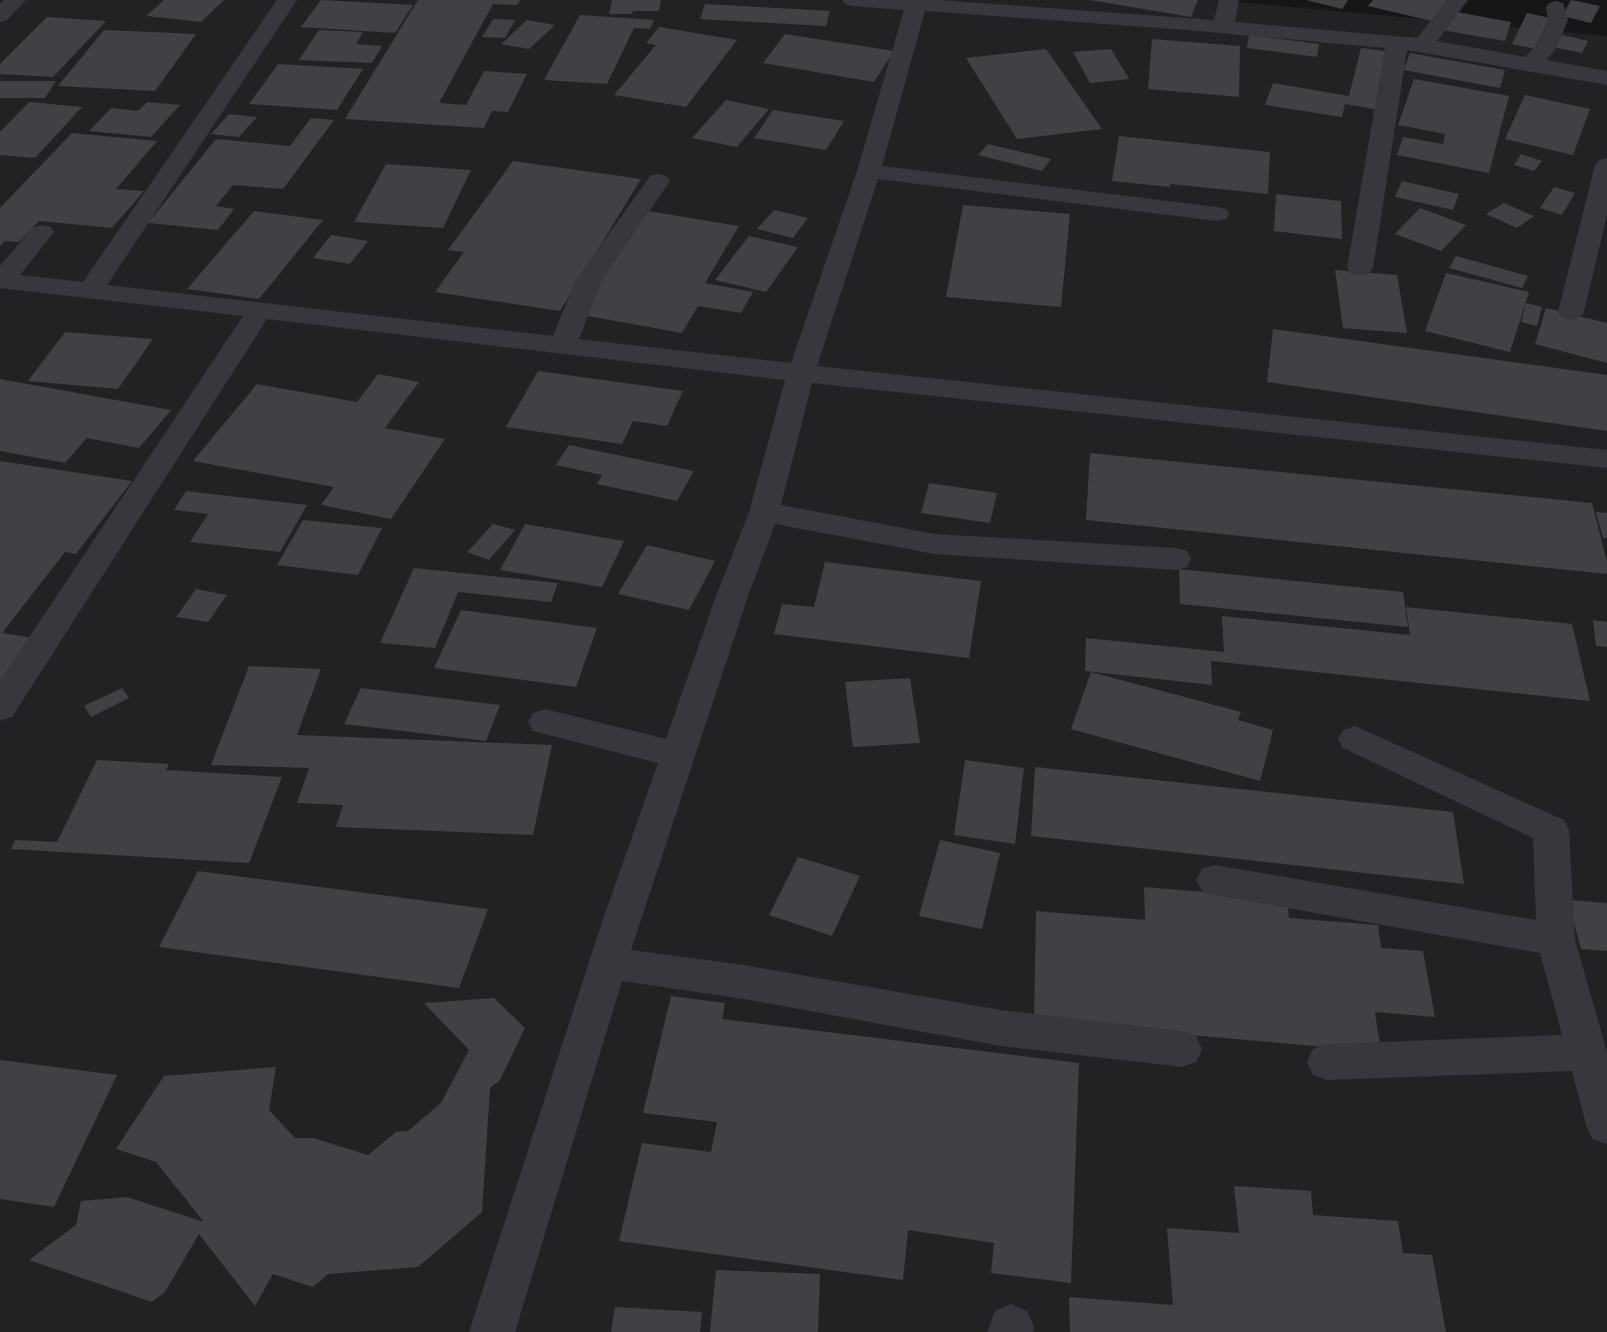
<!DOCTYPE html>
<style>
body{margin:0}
canvas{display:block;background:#161618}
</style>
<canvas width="1607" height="1332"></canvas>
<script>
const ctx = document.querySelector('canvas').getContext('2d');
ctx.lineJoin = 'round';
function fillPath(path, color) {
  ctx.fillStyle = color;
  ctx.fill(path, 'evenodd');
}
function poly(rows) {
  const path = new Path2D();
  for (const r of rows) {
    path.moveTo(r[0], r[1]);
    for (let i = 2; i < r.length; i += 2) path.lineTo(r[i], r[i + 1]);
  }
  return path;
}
const built = poly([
 [0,0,1215,0,1607,36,1607,1332,0,1332]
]);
const building = poly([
 [164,0,224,0,201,22,146,16],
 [321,0,413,5,395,33,301,27],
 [418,0,520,0,517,5,493,4,439,103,466,105,484,71,527,74,508,112,492,111,484,128,345,119],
 [612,0,661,0,659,11,633,11,632,14,609,14],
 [1090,0,1198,0,1191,17],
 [1306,0,1348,0,1342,9],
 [1373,0,1447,0,1432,21,1368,6],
 [1571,0,1600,6,1591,23,1562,16],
 [705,4,830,11,826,26,700,19],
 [1451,11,1511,22,1505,41,1442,30],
 [1527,13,1555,19,1541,50,1512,44],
 [580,15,654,20,650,29,634,28,607,84,544,80],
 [47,17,106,21,53,77,0,74,0,64],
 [493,19,515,20,505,38,482,37],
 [527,20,555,25,529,49,501,44],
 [659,27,737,40,686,107,614,95,656,45,646,43],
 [104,30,152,32,196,34,155,91,58,86],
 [319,30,363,32,356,44,382,46,372,63,299,60],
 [1554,33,1588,41,1582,53,1548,46],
 [785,34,894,51,874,82,763,63],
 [1249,35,1319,44,1317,57,1247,48],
 [1152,39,1240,46,1239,97,1148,89],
 [1361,48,1393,52,1380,110,1345,104,1342,117,1265,105,1273,83,1349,96],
 [1046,49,1102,129,1017,139,966,58],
 [1111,49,1129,79,1090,83,1073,52],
 [1410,53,1505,70,1500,88,1404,70],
 [278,64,363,69,337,110,249,104],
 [1414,79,1509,96,1489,173,1397,155,1403,137,1443,144,1445,134,1398,125],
 [0,81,56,81,45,98,0,98],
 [1525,95,1590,109,1573,155,1505,139],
 [726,100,769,109,737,147,692,138],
 [29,102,82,107,35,158,0,155,0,132],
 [147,102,180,105,151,137,89,131,111,108,138,111],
 [773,110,844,121,826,150,754,138],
 [229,114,257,117,239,137,211,134],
 [311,118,334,120,283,189,233,185,216,206,234,209,218,230,148,223,216,139,290,146],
 [72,133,157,141,116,189,144,191,112,228,39,221,19,242,5,241,0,246,0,208],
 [1119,136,1270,152,1268,194,1170,184,1170,187,1112,181],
 [988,144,1051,159,1042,171,978,155],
 [1521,154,1542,161,1534,171,1514,165],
 [513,161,641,179,560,311,435,292,464,252,448,250],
 [386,164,471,170,443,228,354,222],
 [1402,181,1459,194,1453,210,1395,197],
 [1554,187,1575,193,1562,215,1540,208],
 [1276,194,1341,201,1342,239,1274,231],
 [1504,203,1534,216,1517,228,1486,214],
 [963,205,1070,214,1061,307,946,297],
 [1420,208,1466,225,1441,251,1395,234],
 [774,210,808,218,793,238,757,229],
 [254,211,323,220,259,299,187,289],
 [648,211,739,226,705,283,753,292,741,313,698,306,682,333,577,314],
 [331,235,368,241,350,264,313,258],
 [749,236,798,247,766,292,715,280],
 [1456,256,1528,276,1522,288,1449,268],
 [1335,270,1397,275,1407,333,1343,328],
 [1446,273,1529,292,1510,352,1425,331],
 [1526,303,1542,307,1537,326,1521,322],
 [1546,308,1607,323,1607,363,1535,344],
 [1273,329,1607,375,1607,431,1267,382],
 [65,332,153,339,118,389,28,381],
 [538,371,683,391,667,426,633,421,622,444,506,427],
 [378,374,419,382,385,428,445,439,391,519,321,505,334,487,193,461,257,384,357,402],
 [0,379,171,410,139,448,87,438,65,463,0,451],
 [569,445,694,471,677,501,597,484,602,475,556,465],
 [1090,453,1592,503,1607,562,1607,574,1086,520],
 [0,461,132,481,76,554,65,552,2,633,35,638,0,685],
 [929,483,997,493,990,523,921,513],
 [186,491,307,505,280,552,190,542,208,514,174,510],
 [1596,512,1607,513,1607,538,1603,538],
 [303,520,382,528,358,575,277,565],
 [493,524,515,530,489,560,467,552],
 [525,524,624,541,602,587,500,570],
 [647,545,715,561,689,610,618,594],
 [825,562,981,581,969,658,774,634,782,604,814,607],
 [414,568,558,583,551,602,458,592,435,648,380,643],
 [1179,569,1403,592,1408,627,1180,604],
 [196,589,227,595,208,622,176,617],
 [1406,607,1572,624,1590,701,1211,661,1212,685,1085,671,1086,638,1224,652,1222,616,1410,635],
 [461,610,597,628,576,687,434,668],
 [1593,620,1607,622,1607,647,1596,646],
 [249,666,321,669,297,735,552,745,533,835,336,827,343,805,297,803,309,768,211,765],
 [1091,672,1241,712,1238,720,1273,730,1260,781,1071,729],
 [910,678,920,743,853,747,845,682],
 [122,688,129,698,91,717,84,706],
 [361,688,500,705,486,741,344,724],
 [97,760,169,764,166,770,282,777,249,863,11,849,15,840,57,842],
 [965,760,1024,768,1015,844,954,835],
 [1035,767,1453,812,1464,884,1031,836],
 [940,840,1000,853,982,929,919,916],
 [798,857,860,876,832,936,769,915],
 [198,871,488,909,459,988,159,947],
 [1144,887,1287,899,1289,918,1378,925,1381,948,1423,951,1435,1017,1375,1012,1381,1052,1034,1021,1036,911,1145,920],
 [1568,900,1607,903,1607,951,1581,949],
 [671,996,725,1003,722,1019,1079,1063,1071,1283,991,1273,994,1243,908,1230,903,1280,619,1241,642,1143,711,1152,717,1122,643,1113],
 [494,998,525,1028,500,1080,490,1088,482,1212,418,1267,328,1274,313,1287,273,1274,255,1306,199,1234,165,1292,152,1302,29,1260,76,1225,81,1201,127,1197,204,1222,156,1162,116,1149,164,1076,276,1067,269,1110,295,1138,313,1138,368,1155,396,1132,408,1131,441,1103,469,1050,424,1003],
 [0,1060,117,1075,54,1207,0,1199],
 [1234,1186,1311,1191,1313,1215,1398,1221,1403,1253,1432,1255,1446,1332,1070,1332,1069,1297,1173,1305,1167,1228,1239,1233],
 [716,1270,820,1274,818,1332,710,1332],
 [615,1307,702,1312,700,1332,611,1332]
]);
const minor = poly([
 [4,0,26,0,7,20,0,22,0,4,4,0],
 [277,0,297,0,107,285,553,336,576,280,650,176,658,174,666,176,670,181,602,280,579,339,791,363,857,171,904,10,852,6,845,4,842,0,938,0,1214,20,1219,0,1239,0,1235,22,1417,38,1447,0,1468,0,1437,41,1525,57,1535,46,1548,20,1546,7,1549,3,1556,1,1563,3,1568,20,1556,49,1546,60,1607,71,1607,85,1407,50,1373,268,1369,273,1360,276,1351,273,1347,268,1385,48,1187,30,925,11,882,166,1217,207,1226,209,1229,214,1226,219,1217,221,878,179,817,366,1607,450,1607,468,812,383,781,505,935,534,1176,548,1187,551,1191,559,1187,567,1176,570,935,554,775,524,747,599,631,950,744,965,1001,1010,1182,1031,1196,1036,1202,1049,1196,1062,1182,1067,1001,1046,744,999,622,981,515,1332,469,1332,601,925,658,763,533,731,528,722,533,713,545,709,666,739,715,599,749,512,785,380,267,319,12,717,0,721,0,681,243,316,0,288,0,266,33,227,42,225,51,227,54,232,20,275,83,282,277,0],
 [1607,158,1607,215,1584,312,1580,318,1571,320,1562,318,1558,312,1595,165,1599,160,1607,158],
 [1355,726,1564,820,1569,830,1575,940,1607,1052,1607,1144,1592,1139,1586,1125,1572,1071,1327,1080,1313,1075,1307,1062,1313,1049,1327,1044,1562,1035,1540,953,1215,895,1202,891,1196,880,1202,869,1215,865,1536,920,1533,838,1343,748,1338,739,1343,730,1355,726],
 [1011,1304,1027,1311,1034,1327,1033,1332,987,1332,995,1311,1011,1304]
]);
fillPath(built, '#222225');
fillPath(building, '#404145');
fillPath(minor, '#37383d');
</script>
